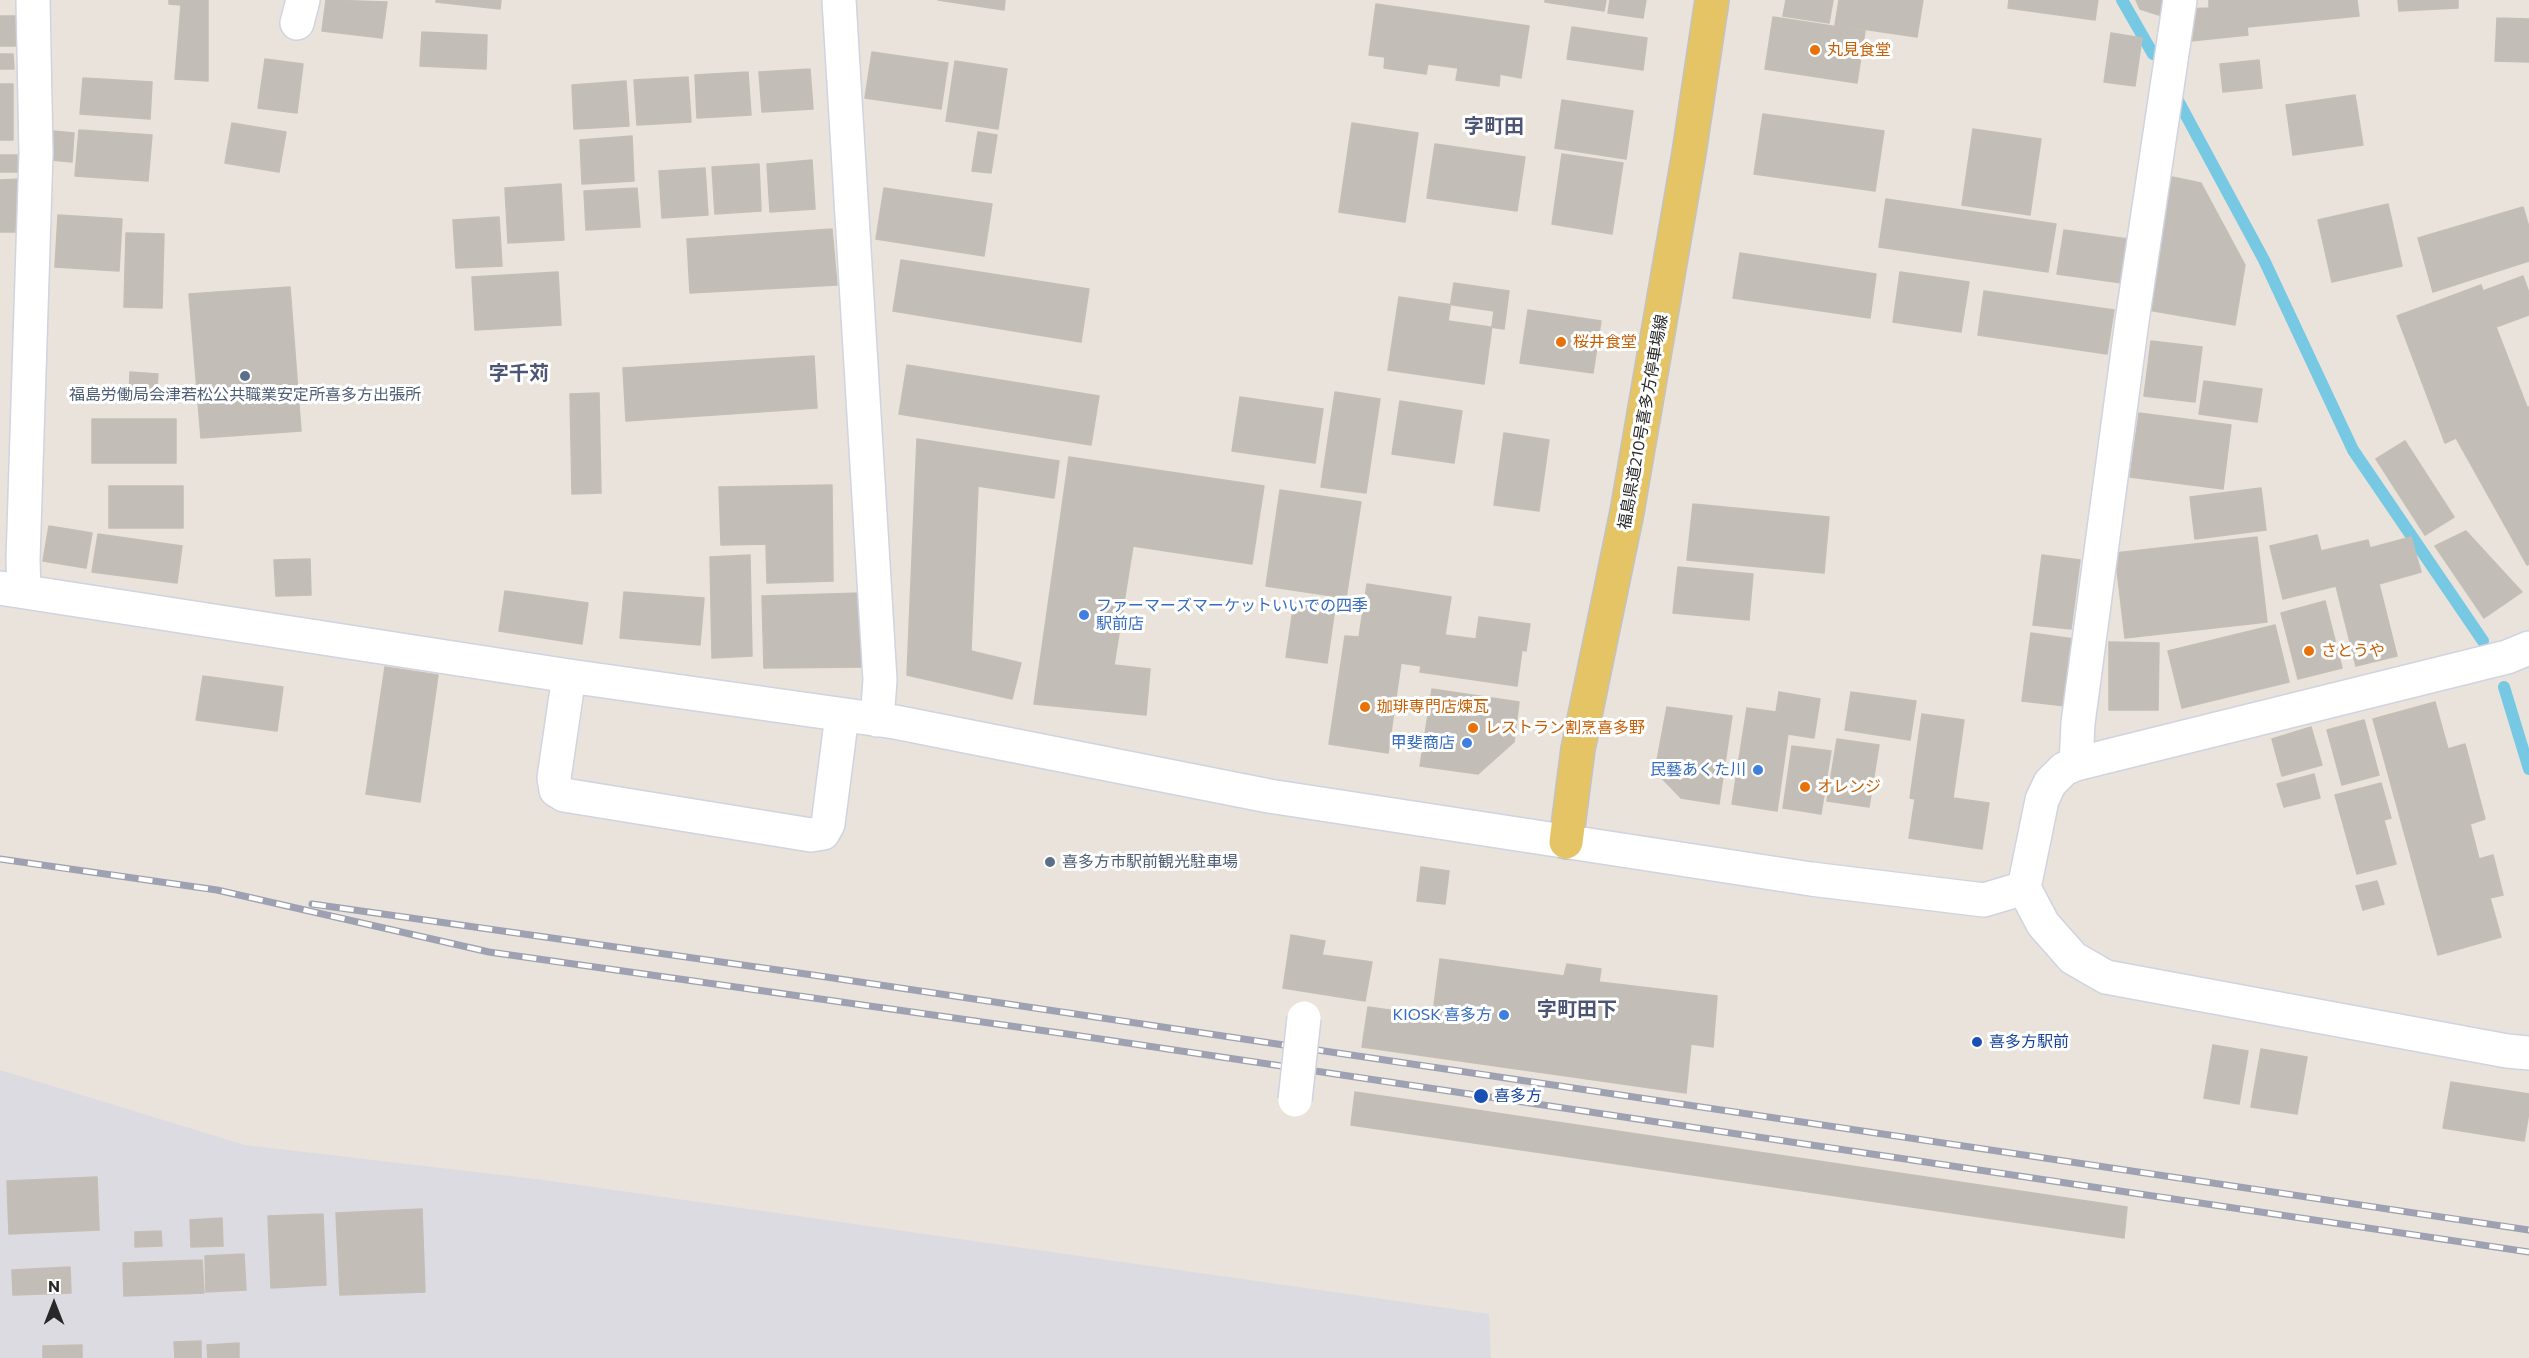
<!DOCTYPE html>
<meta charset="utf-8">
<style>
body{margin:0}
#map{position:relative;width:2529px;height:1358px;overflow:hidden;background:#e9e3db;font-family:Commissioner,sans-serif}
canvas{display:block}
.north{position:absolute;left:24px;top:1274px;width:60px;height:60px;-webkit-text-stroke:4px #fff;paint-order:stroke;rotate:0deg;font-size:16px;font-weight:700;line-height:24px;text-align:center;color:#282828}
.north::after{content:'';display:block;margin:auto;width:21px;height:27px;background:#282828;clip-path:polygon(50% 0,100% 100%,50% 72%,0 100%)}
</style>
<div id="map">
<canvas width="2529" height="1358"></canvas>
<div class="north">N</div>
</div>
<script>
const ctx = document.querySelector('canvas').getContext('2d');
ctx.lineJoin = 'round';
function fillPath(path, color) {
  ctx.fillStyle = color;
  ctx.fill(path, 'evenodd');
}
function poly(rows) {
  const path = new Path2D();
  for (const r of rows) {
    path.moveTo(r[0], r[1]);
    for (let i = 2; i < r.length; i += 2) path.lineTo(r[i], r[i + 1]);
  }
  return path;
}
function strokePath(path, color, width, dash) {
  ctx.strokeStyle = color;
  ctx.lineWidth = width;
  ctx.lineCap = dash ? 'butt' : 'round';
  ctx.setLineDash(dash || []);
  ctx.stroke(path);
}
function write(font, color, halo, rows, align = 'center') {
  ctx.font = font + ' Commissioner,"Noto Sans JP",sans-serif';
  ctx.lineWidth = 6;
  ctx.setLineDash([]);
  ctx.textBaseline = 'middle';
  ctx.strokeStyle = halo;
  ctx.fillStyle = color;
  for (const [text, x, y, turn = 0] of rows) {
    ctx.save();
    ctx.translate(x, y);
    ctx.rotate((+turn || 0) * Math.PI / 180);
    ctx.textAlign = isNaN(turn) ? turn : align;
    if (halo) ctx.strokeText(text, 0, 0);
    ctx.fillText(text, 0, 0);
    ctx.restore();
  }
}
const industrial = poly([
 [0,1070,245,1145,544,1180,1489,1314,1491,1358,0,1358]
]);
const stream = poly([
 [2122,0,2153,54],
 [2175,95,2264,260,2353,450,2483,641],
 [2504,687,2529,769]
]);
const building = poly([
 [169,0,208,0,208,81,175,79,181,5,169,4,169,0],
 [326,0,387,2,382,38,322,31,326,0],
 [436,0,501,0,500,9,436,2,436,0],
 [938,0,1005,0,1004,10,938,0],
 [1545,0,1606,0,1604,11,1545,2,1545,0],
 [1610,0,1646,0,1643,18,1608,13,1610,0],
 [1786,0,1833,0,1829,23,1783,16,1786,0],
 [1839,0,1923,0,1917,37,1835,25,1839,0],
 [2009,0,2098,0,2095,20,2008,8,2009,0],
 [2136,0,2164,0,2162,16,2140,9,2136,0],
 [2209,0,2357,0,2359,16,2247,27,2248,35,2191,41,2188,9,2209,8,2209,0],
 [2398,0,2458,0,2458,8,2399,11,2398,0],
 [1376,4,1529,26,1521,78,1500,74,1499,86,1456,80,1458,68,1428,64,1426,74,1384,68,1385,57,1369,55,1376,4],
 [0,16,21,16,21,46,0,46,0,16],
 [1773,17,1865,31,1857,83,1765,69,1773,17],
 [2497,18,2529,19,2529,62,2495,61,2497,18],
 [1572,27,1647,38,1643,70,1567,59,1572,27],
 [422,32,487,35,486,69,420,66,422,32],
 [2111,33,2142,38,2135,86,2104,82,2111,33],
 [872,52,948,63,941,109,865,98,872,52],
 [0,54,13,54,14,69,0,69,0,54],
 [265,59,303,64,297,113,258,108,265,59],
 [2259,60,2262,88,2223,92,2220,64,2259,60],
 [955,61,1007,69,998,129,946,121,955,61],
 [810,69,813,109,762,112,759,72,810,69],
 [748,72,751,115,697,118,695,75,748,72],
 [688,77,691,122,637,125,634,80,688,77],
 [83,78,152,82,150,119,80,114,83,78],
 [626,81,629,126,574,129,572,85,626,81],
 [0,84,13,84,13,140,0,140,0,84],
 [2355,95,2363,145,2293,155,2286,105,2355,95],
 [1562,100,1633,111,1626,159,1555,148,1562,100],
 [1763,114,1884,131,1875,191,1754,174,1763,114],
 [232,123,286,132,279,172,225,163,232,123],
 [1352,123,1418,133,1405,222,1339,212,1352,123],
 [1973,129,2041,139,2030,215,1962,205,1973,129],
 [79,130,152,135,148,181,75,176,79,130],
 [53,131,74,133,72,162,51,160,53,131],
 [978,132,997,135,991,173,972,171,978,132],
 [632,136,634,181,582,184,580,140,632,136],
 [1435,144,1525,157,1517,211,1427,198,1435,144],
 [1562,154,1623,163,1612,234,1552,224,1562,154],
 [0,155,17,155,18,172,0,172,0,155],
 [812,160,815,209,770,212,767,164,812,160],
 [759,164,761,211,715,214,712,167,759,164],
 [705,168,708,215,662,218,659,171,705,168],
 [2172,177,2201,183,2245,265,2235,325,2148,310,2172,177],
 [22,179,22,232,0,232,0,180,22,179],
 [561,184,564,240,508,243,505,188,561,184],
 [637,188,640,227,586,230,584,191,637,188],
 [884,188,992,204,984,256,876,239,884,188],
 [1886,199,2056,224,2048,272,1879,247,1886,199],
 [2388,204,2402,266,2332,282,2318,220,2388,204],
 [2523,207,2529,227,2529,261,2433,292,2418,238,2523,207],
 [58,215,122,219,119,271,55,267,58,215],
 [499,217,502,266,456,268,453,220,499,217],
 [832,229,837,285,690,293,687,239,832,229],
 [2064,230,2128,239,2122,283,2057,274,2064,230],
 [126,233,164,234,162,308,124,307,126,233],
 [1740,253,1876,274,1870,318,1733,298,1740,253],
 [901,260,1089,289,1081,342,893,311,901,260],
 [558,272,561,325,475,330,472,277,558,272],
 [1900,272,1969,282,1961,332,1893,322,1900,272],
 [2523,276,2529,293,2529,315,2496,327,2527,407,2529,407,2529,564,2527,565,2456,438,2445,443,2397,316,2481,285,2483,291,2523,276],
 [1454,283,1509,291,1504,329,1448,321,1454,283],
 [290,287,301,431,201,438,189,294,290,287],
 [1984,291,2114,310,2107,354,1978,335,1984,291],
 [1399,297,1494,311,1484,384,1388,370,1399,297],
 [1528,310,1601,321,1593,373,1520,363,1528,310],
 [2151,341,2202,347,2195,402,2144,396,2151,341],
 [814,356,817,408,626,421,623,368,814,356],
 [907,365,1099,396,1091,445,899,414,907,365],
 [130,372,158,374,156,401,129,399,130,372],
 [2204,381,2262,389,2257,422,2199,414,2204,381],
 [1335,392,1380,399,1366,493,1321,487,1335,392],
 [599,393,601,493,572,494,570,394,599,393],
 [1240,397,1323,409,1315,463,1232,451,1240,397],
 [1400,401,1462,411,1454,463,1392,454,1400,401],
 [2139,413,2231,425,2223,489,2130,477,2139,413],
 [92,419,176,419,176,463,92,463,92,419],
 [1504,433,1549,440,1539,511,1494,505,1504,433],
 [917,439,1059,461,1054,498,978,486,971,651,1021,663,1012,699,907,675,917,439],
 [2405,441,2454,517,2425,535,2376,459,2405,441],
 [1069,457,1264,486,1252,564,1133,546,1114,665,1150,669,1146,715,1034,704,1069,457],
 [832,485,833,581,767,583,766,544,721,545,719,487,832,485],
 [109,486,183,486,183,528,109,528,109,486],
 [2261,488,2266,530,2195,539,2190,497,2261,488],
 [1280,490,1361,502,1346,598,1266,586,1280,490],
 [1693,504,1829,517,1824,573,1687,560,1693,504],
 [49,526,92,533,86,568,43,561,49,526],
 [2466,531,2522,592,2484,618,2435,546,2466,531],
 [98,534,182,546,177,583,92,572,98,534],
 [2317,535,2321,551,2368,540,2370,548,2411,537,2421,572,2379,584,2397,656,2356,666,2336,586,2283,599,2270,546,2317,535],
 [2257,537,2267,622,2125,638,2115,553,2257,537],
 [750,555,752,656,712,658,710,557,750,555],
 [2042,555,2080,560,2071,629,2033,625,2042,555],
 [310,559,311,595,276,596,274,560,310,559],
 [1678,567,1753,574,1749,620,1673,613,1678,567],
 [1367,584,1451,597,1445,635,1476,639,1479,617,1530,624,1526,651,1522,650,1517,686,1420,672,1421,666,1401,663,1388,753,1329,744,1345,636,1359,637,1367,584],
 [505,591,588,603,582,644,499,631,505,591],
 [624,592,704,598,700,645,620,638,624,592],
 [862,593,864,667,764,668,762,596,862,593],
 [2325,601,2342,668,2298,679,2281,613,2325,601],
 [1294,603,1335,608,1327,663,1286,657,1294,603],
 [2275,625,2289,682,2182,708,2168,651,2275,625],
 [2031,633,2074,639,2066,706,2022,701,2031,633],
 [2109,642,2159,643,2158,710,2109,710,2109,642],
 [385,667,438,675,420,802,366,794,385,667],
 [203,676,283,687,277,731,196,720,203,676],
 [1432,689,1519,702,1514,742,1478,774,1420,766,1432,689],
 [1779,692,1820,699,1814,738,1788,734,1777,811,1732,804,1747,708,1776,712,1779,692],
 [1851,692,1916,701,1910,740,1845,730,1851,692],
 [2435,702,2448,749,2465,744,2485,819,2470,824,2479,859,2493,855,2503,895,2490,898,2501,937,2438,955,2373,719,2435,702],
 [1667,707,1732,716,1719,804,1681,798,1655,771,1667,707],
 [1922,714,1964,720,1953,798,1989,803,1982,849,1909,838,1915,799,1910,798,1922,714],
 [2364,720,2379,775,2342,785,2327,730,2364,720],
 [2311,727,2322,765,2282,776,2272,739,2311,727],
 [1837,739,1879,745,1869,807,1827,801,1837,739],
 [1792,746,1831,751,1821,814,1783,808,1792,746],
 [2314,774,2320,798,2284,807,2277,784,2314,774],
 [2381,783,2391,818,2384,820,2396,864,2357,874,2335,795,2381,783],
 [1421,867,1449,871,1445,904,1417,901,1421,867],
 [2377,881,2384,904,2363,910,2356,886,2377,881],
 [1291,935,1325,941,1322,955,1372,962,1365,1001,1283,988,1291,935],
 [1440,959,1564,976,1567,964,1601,969,1599,982,1717,996,1713,1047,1691,1044,1689,1063,1431,1028,1440,959],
 [1368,1007,1432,1016,1431,1028,1689,1063,1686,1093,1362,1047,1368,1007],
 [2213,1045,2248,1051,2239,1104,2204,1098,2213,1045],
 [2261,1049,2307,1057,2297,1114,2251,1107,2261,1049],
 [2451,1082,2529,1094,2529,1112,2524,1141,2443,1128,2451,1082],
 [1355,1092,2127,1207,2124,1238,1351,1125,1355,1092],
 [97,1177,99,1230,9,1234,7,1181,97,1177],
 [422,1209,425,1292,340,1295,336,1213,422,1209],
 [323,1214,326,1285,271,1288,268,1216,323,1214],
 [222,1218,223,1246,191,1247,190,1220,222,1218],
 [161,1231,162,1246,135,1247,135,1232,161,1231],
 [244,1254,246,1290,206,1292,205,1256,244,1254],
 [202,1260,204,1293,124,1296,123,1263,202,1260],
 [70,1267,71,1293,13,1295,12,1270,70,1267],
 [201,1341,201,1358,175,1358,174,1342,201,1341],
 [239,1343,239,1358,208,1358,207,1345,239,1343],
 [82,1345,82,1358,43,1358,43,1346,82,1345]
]);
const minor = poly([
 [839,0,880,680,877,720],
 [297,23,303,0],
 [0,588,569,676,895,722,1269,796,1811,879,1984,900,2024,888],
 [24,591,23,560,36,153,33,0],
 [2529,648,2507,657,2076,764,2064,769,2050,783,2042,800,2024,888,2043,924,2073,958,2106,977,2507,1051,2529,1053],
 [569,676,554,778,556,790,564,795,811,835,823,833,828,824,842,715],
 [2076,764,2078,723,2132,321,2180,0]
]);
const major = poly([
 [1566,842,1578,749,1627,512,1689,153,1712,0]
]);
const rail = poly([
 [0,859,217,890,489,952,1067,1034,2529,1252],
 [312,904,806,974,2529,1230]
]);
const minorBridge = poly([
 [1295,1100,1304,1018]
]);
const markers = [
 [1815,50,6,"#e8710a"],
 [1561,342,6,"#e8710a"],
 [245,376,6,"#5c6f8a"],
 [1084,615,6,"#3f7fe0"],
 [2309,651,6,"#e8710a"],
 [1365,707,6,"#e8710a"],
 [1473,728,6,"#e8710a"],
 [1467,743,6,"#3f7fe0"],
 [1758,770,6,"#3f7fe0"],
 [1805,787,6,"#e8710a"],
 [1050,862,6,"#5c6f8a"],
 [1504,1015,6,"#3f7fe0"],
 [1977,1042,6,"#1a4fb4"],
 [1481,1096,8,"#1a4fb4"]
];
const foodNames = [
 ["丸見食堂",1827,50],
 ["桜井食堂",1573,342],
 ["さとうや",2321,651],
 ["珈琲専門店煉瓦",1377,707],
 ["レストラン割烹喜多野",1485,728],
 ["オレンジ",1817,787]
];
const serviceNames = [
 ["福島労働局会津若松公共職業安定所喜多方出張所",245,395],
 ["喜多方市駅前観光駐車場",1062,862,"left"]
];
const streetNames = [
 ["福島県道210号喜多方停車場線",1643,422,-80]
];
const shopNames = [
 ["ファーマーズマーケットいいでの四季",1096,606,"left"],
 ["駅前店",1096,624,"left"],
 ["甲斐商店",1455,743],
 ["民藝あくた川",1746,770],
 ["KIOSK 喜多方",1492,1015]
];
const transitNames = [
 ["喜多方駅前",1989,1042],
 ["喜多方",1494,1096]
];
const quarterNames = [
 ["字町田",1494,126],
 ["字千苅",519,373],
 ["字町田下",1577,1009]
];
fillPath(industrial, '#dddbe2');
strokePath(stream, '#76c8e3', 12);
fillPath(building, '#c2bdb6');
strokePath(building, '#c4beb5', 1.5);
strokePath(minor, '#d0d3e0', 36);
strokePath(major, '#c3c3c3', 36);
strokePath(minor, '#fff', 33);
strokePath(major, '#e4c465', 33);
strokePath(rail, '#9ea1b1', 7);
strokePath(rail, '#fff', 4.5, [14]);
strokePath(minorBridge, '#d0d3e0', 36, []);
strokePath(minorBridge, '#fff', 33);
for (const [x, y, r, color] of markers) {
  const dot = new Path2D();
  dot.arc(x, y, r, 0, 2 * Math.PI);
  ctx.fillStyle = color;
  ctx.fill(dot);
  strokePath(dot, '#fff', 2);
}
write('16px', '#c56008', '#fff', foodNames, 'left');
write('16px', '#4e5e75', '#fff', serviceNames);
write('16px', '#282828', '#fff', streetNames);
write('16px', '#366cbe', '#fff', shopNames, 'right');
write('16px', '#164399', '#fff', transitNames, 'left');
write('bold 20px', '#4d5574', '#fff', quarterNames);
</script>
